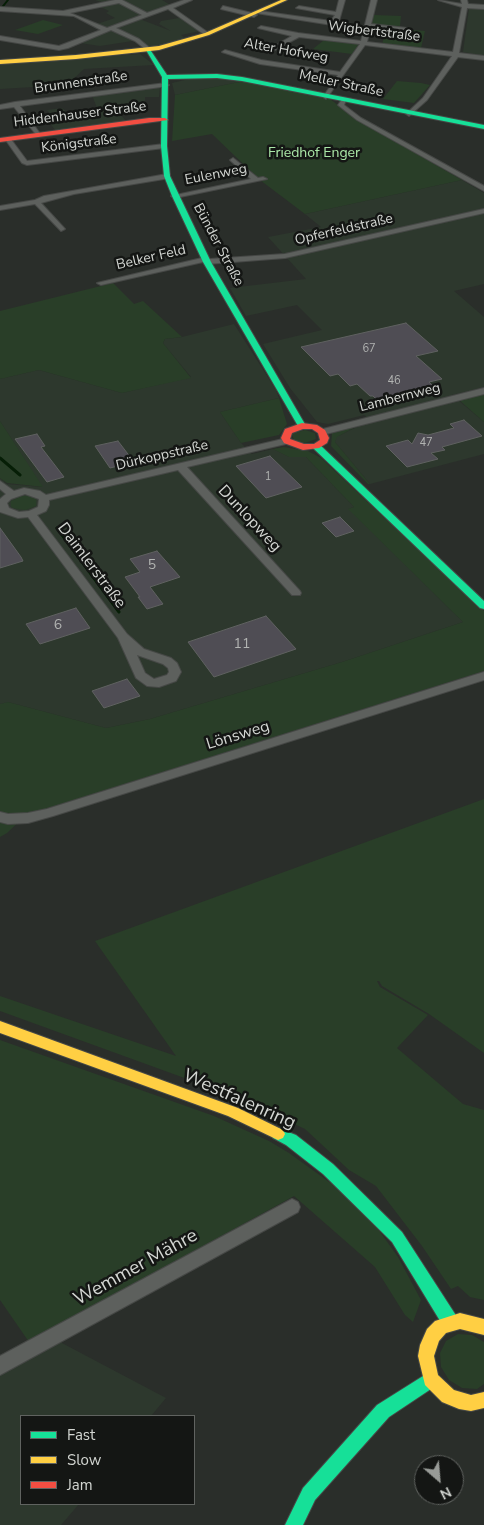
<!DOCTYPE html>
<meta charset="utf-8">
<style>
body{margin:0}
#map{position:relative;width:484px;height:1525px;overflow:hidden;background:#2a2e2a;font-family:"Nunito Sans",sans-serif}
canvas{display:block}
.legend{position:absolute;left:20px;top:1415px;width:175px;height:90px;box-sizing:border-box;background:#141614;border:1px solid #606360;margin:0;padding:6px 9px;list-style:none;font-size:15px;color:#d3d6d2}
.legend li{display:flex;align-items:center;gap:10px;height:25px}
.legend b{width:25px;border:1px solid #606360}
.north{position:absolute;left:414px;top:1455px;width:50px;height:50px;box-sizing:border-box;background:#141614;border:1px solid #606360;border-radius:50%;rotate:153deg;font-size:14px;font-weight:700;line-height:20px;text-align:center;color:#d3d6d2}
.north::after{content:'';display:block;margin:auto;width:18px;height:22px;background:#989b97;clip-path:polygon(50% 0,100% 100%,50% 72%,0 100%)}
</style>
<div id="map">
<canvas width="484" height="1525"></canvas>
<ul class="legend">
<li><b style="height:6px;background:#16e098"></b>Fast</li>
<li><b style="height:6px;background:#ffcf43"></b>Slow</li>
<li><b style="height:6px;background:#f24e42"></b>Jam</li>
</ul>
<div class="north">N</div>
</div>
<script>
const ctx = document.querySelector('canvas').getContext('2d');
ctx.lineJoin = 'round';
function fillPath(path, color) {
  ctx.fillStyle = color;
  ctx.fill(path, 'evenodd');
}
function poly(rows) {
  const path = new Path2D();
  for (const r of rows) {
    path.moveTo(r[0], r[1]);
    for (let i = 2; i < r.length; i += 2) path.lineTo(r[i], r[i + 1]);
  }
  return path;
}
function strokePath(path, color, width, dash) {
  ctx.strokeStyle = color;
  ctx.lineWidth = width;
  ctx.lineCap = dash ? 'butt' : 'round';
  ctx.setLineDash(dash || []);
  ctx.stroke(path);
}
function write(font, color, halo, rows, align = 'center') {
  ctx.font = font + ' "Nunito Sans",sans-serif';
  ctx.lineWidth = 5;
  ctx.setLineDash([]);
  ctx.textBaseline = 'middle';
  ctx.strokeStyle = halo;
  ctx.fillStyle = color;
  for (const [text, x, y, turn = 0] of rows) {
    ctx.save();
    ctx.translate(x, y);
    ctx.rotate((+turn || 0) * Math.PI / 180);
    ctx.textAlign = isNaN(turn) ? turn : align;
    if (halo) ctx.strokeText(text, 0, 0);
    ctx.fillText(text, 0, 0);
    ctx.restore();
  }
}
const built = poly([
 [95,0,162,0,172,6,137,18,171,31,159,24,161,21,185,17,200,31,181,35,186,39,156,47,148,46,139,40,100,46,80,43,98,34,104,28,97,24,115,18,106,13,109,11,99,6,101,2],
 [474,8,484,9,484,56,463,52,469,9],
 [140,54,154,65,84,69,67,85,0,89,0,64],
 [189,79,224,79,244,81,175,95,172,83],
 [160,87,159,97,145,97,145,103,121,104,119,113,126,121,56,131,45,117,52,115,47,110,62,108,68,113,97,108,92,95],
 [462,180,484,193,484,284,454,291,484,317,484,387,452,395,484,422,484,454,370,484,335,442,336,437,359,426,366,416,364,415,328,424,317,422,290,388,263,344,322,330,297,305,246,316,230,288,306,279,268,237,321,227,305,214],
 [234,324,276,390,279,398,220,412,241,443,252,454,273,449,289,457,306,457,354,507,349,509,463,622,342,662,150,719,106,728,8,702,0,704,0,478,7,484,42,487,0,421,0,379,39,370,122,393,191,377,163,343,165,339,182,337],
 [60,1342,166,1398,151,1416,21,1416,21,1504,79,1504,61,1525,0,1525,0,1374]
]);
const green = poly([
 [374,15,401,16,400,26,371,25],
 [43,20,63,25,38,34,15,30],
 [386,28,425,31,421,48,382,45],
 [324,40,359,44,352,54,313,49],
 [244,81,330,99,356,119,462,180,305,214,260,180,212,134,172,141,175,95],
 [397,81,421,83,430,85,414,103,383,99],
 [113,283,134,304,143,301,182,337,165,339,163,343,191,378,122,393,39,370,0,379,0,311],
 [483,394,484,395,484,422,459,400],
 [279,398,287,424,279,435,241,443,220,412],
 [0,421,43,487,7,483,0,478],
 [359,425,337,437,335,442,370,484,368,484,331,446,332,433],
 [305,430,315,433,316,439,305,443,294,440,292,435,294,433],
 [284,447,308,451,321,458,484,611,484,671,26,815,7,833,0,837,0,704,8,702,106,728,150,719,342,662,463,622,348,509,354,507,306,457,289,457,273,449],
 [22,496,30,496,36,499,36,506,25,510,13,508,11,506,11,501],
 [484,799,484,1053,429,1014,382,986,379,981,377,981,380,987,428,1015,397,1048,463,1104,484,1110,484,1300,470,1297,458,1286,451,1289,422,1246,376,1186,349,1170,305,1129,234,1096,0,1011,0,996,176,1056,95,941],
 [0,1040,214,1116,269,1141,289,1153,332,1184,378,1229,398,1257,421,1300,413,1322,405,1315,375,1267,294,1196,29,1342,0,1300],
 [458,1334,472,1335,484,1342,484,1384,477,1389,462,1388,449,1380,441,1367,440,1353,446,1341]
]);
const streamFar1 = poly([
 [0,10,8,0]
]);
const stream = poly([
 [0,458,20,475],
 [57,528,119,612]
]);
const building = poly([
 [406,323,438,351,416,356,442,379,429,382,433,386,377,400,373,396,370,396,357,384,350,386,338,374,330,376,301,347,406,323],
 [464,420,482,436,442,447,445,450,431,453,438,459,407,467,386,446,408,440,412,444,418,433,428,435,454,428,450,424,464,420],
 [37,434,45,446,41,447,64,477,47,482,15,439,37,434],
 [118,441,134,462,110,468,95,446,118,441],
 [270,456,302,487,266,498,236,466,270,456],
 [340,517,354,531,336,537,322,523,340,517],
 [0,528,21,557,23,561,0,568,0,528],
 [157,551,180,577,150,587,163,604,147,609,138,597,140,597,125,577,140,572,130,559,157,551],
 [76,608,90,628,40,644,26,624,76,608],
 [266,616,296,649,214,677,188,642,266,616],
 [127,679,140,696,104,708,92,691,127,679]
]);
const street = poly([
 [115,0,122,0,147,13,184,0,192,0,173,8,210,34,205,35,168,9,116,28,139,39,151,49,149,52,135,41,111,30,68,48,59,50,0,40,0,36,59,46,101,30,74,16,0,11,0,7,63,11,115,0],
 [119,3,142,15,107,28,70,13,119,3],
 [339,0,345,0,339,21,332,25,256,13,259,11,331,21,335,15,296,8,299,6,336,12,339,0],
 [371,0,377,0,371,24,407,28,404,30,370,28,367,42,453,52,462,7,438,0,462,4,461,0,467,0,468,4,484,5,484,9,467,8,459,53,484,56,484,60,458,57,427,100,409,116,406,114,407,113,423,98,452,56,365,45,326,99,323,97,338,75,260,64,222,52,225,50,261,60,340,72,360,44,299,37,269,53,267,50,292,36,258,28,261,26,298,33,361,41,371,0],
 [223,6,256,14,257,15,254,17,221,9,223,6],
 [166,83,169,85,168,86,20,106,41,135,38,137,14,107,0,109,0,105,15,102,166,83],
 [343,98,346,100,344,105,361,118,484,186,484,191,357,120,338,105,343,98],
 [6,138,10,138,27,161,164,144,167,146,164,148,27,165,22,163,5,139,6,138],
 [233,158,258,178,263,177,267,179,175,198,171,196,251,179,231,161,230,160,233,158],
 [167,174,170,174,170,178,74,194,41,203,65,229,61,231,35,204,0,210,0,206,35,200,44,196,167,174],
 [484,209,484,213,285,258,207,264,203,262,101,285,97,283,206,257,210,259,285,254,484,209],
 [484,388,484,394,322,435,317,432,319,430,484,388],
 [287,438,290,439,290,443,187,467,300,591,301,593,300,595,292,595,178,470,49,500,49,505,46,511,37,515,127,634,144,649,171,658,177,663,181,672,176,681,159,687,147,686,136,678,118,638,28,517,18,518,0,512,0,499,6,494,0,489,0,481,14,491,24,488,40,491,46,495,287,438],
 [25,494,39,499,38,507,29,511,19,512,9,508,7,503,11,499,25,494],
 [137,655,163,664,168,668,169,672,167,675,154,679,145,673,137,655],
 [484,672,484,680,53,816,28,823,8,824,0,822,0,812,8,814,28,813,47,809,484,672],
 [292,1199,298,1202,300,1207,298,1212,0,1375,0,1356,292,1199]
]);
const fast = poly([
 [149,48,167,75,217,74,242,77,484,125,484,129,242,81,217,78,168,79,167,146,170,176,211,262,306,426,305,428,302,429,298,426,203,262,172,196,164,176,161,146,162,77,146,50,149,48],
 [316,443,319,444,484,601,484,609,480,608,313,448,312,446,316,443],
 [278,1128,296,1135,333,1164,402,1232,457,1317,459,1323,457,1329,451,1331,445,1329,392,1242,323,1174,286,1145,273,1138,271,1134,273,1130,278,1128],
 [431,1371,437,1373,439,1379,437,1385,389,1417,315,1500,303,1525,285,1525,303,1488,377,1405,431,1371]
]);
const slow = poly([
 [281,0,287,0,209,35,159,50,76,59,0,64,0,60,76,55,159,46,205,33,281,0],
 [0,1021,238,1108,283,1130,285,1134,283,1138,278,1140,228,1116,0,1033,0,1021],
 [460,1313,484,1319,484,1335,460,1329,446,1333,439,1341,434,1356,438,1375,454,1390,471,1395,484,1392,484,1408,471,1411,459,1409,442,1402,425,1385,418,1356,420,1345,427,1329,435,1321,460,1313]
]);
const jam = poly([
 [149,118,165,118,168,120,0,142,0,138,149,118],
 [302,423,317,425,325,430,329,438,327,443,319,448,303,450,284,443,281,438,285,429,302,423],
 [303,429,312,429,318,433,320,440,314,444,304,444,290,439,292,433,303,429]
]);
const farNumbernames = [
 ["67",369,349],
 ["46",394,381],
 ["47",426,443],
 ["1",268,477]
];
const farStreetnames = [
 ["Wigbertstraße",374,32,7],
 ["Alter Hofweg",286,51,10],
 ["Brunnenstraße",81,83,-8],
 ["Meller Straße",341,84,12],
 ["Hiddenhauser Straße",80,115,-7],
 ["Königstraße",79,144,-7],
 ["Eulenweg",216,175,-11],
 ["Opferfeldstraße",344,230,-13],
 ["Bünder Straße",218,245,62],
 ["Belker Feld",151,258,-13],
 ["Lambernweg",400,398,-14],
 ["Dürkoppstraße",162,456,-13]
];
const farParknames = [
 ["Friedhof Enger",314,154]
];
const numberNames = [
 ["5",152,566],
 ["6",58,626],
 ["11",242,645]
];
const streetNames = [
 ["Dunlopweg",249,519,47],
 ["Daimlerstraße",91,566,53],
 ["Lönsweg",238,736,-17]
];
const nearStreetnames = [
 ["Westfalenring",239,1100,24],
 ["Wemmer Mähre",136,1268,-29]
];
fillPath(built, '#2d382d');
fillPath(green, '#293e28');
strokePath(streamFar1, '#061e06', 2);
strokePath(stream, '#061e06', 3);
fillPath(building, '#4f4d54');
strokePath(building, '#5f6160', 1);
strokePath(street, '#464846', 2);
strokePath(fast, '#464846', 2);
strokePath(slow, '#464846', 2);
strokePath(jam, '#464846', 2);
fillPath(street, '#5d605d');
fillPath(fast, '#16e098');
fillPath(slow, '#ffcf43');
fillPath(jam, '#f24e42');
write('11px', '#b2b4b2', null, farNumbernames);
write('14px', '#d3d6d2', '#141614', farStreetnames);
write('14px', '#aae7a7', '#141614', farParknames);
write('14px', '#b2b4b2', null, numberNames);
write('16px', '#d3d6d2', '#141614', streetNames);
write('19px', '#d3d6d2', '#141614', nearStreetnames);
</script>
